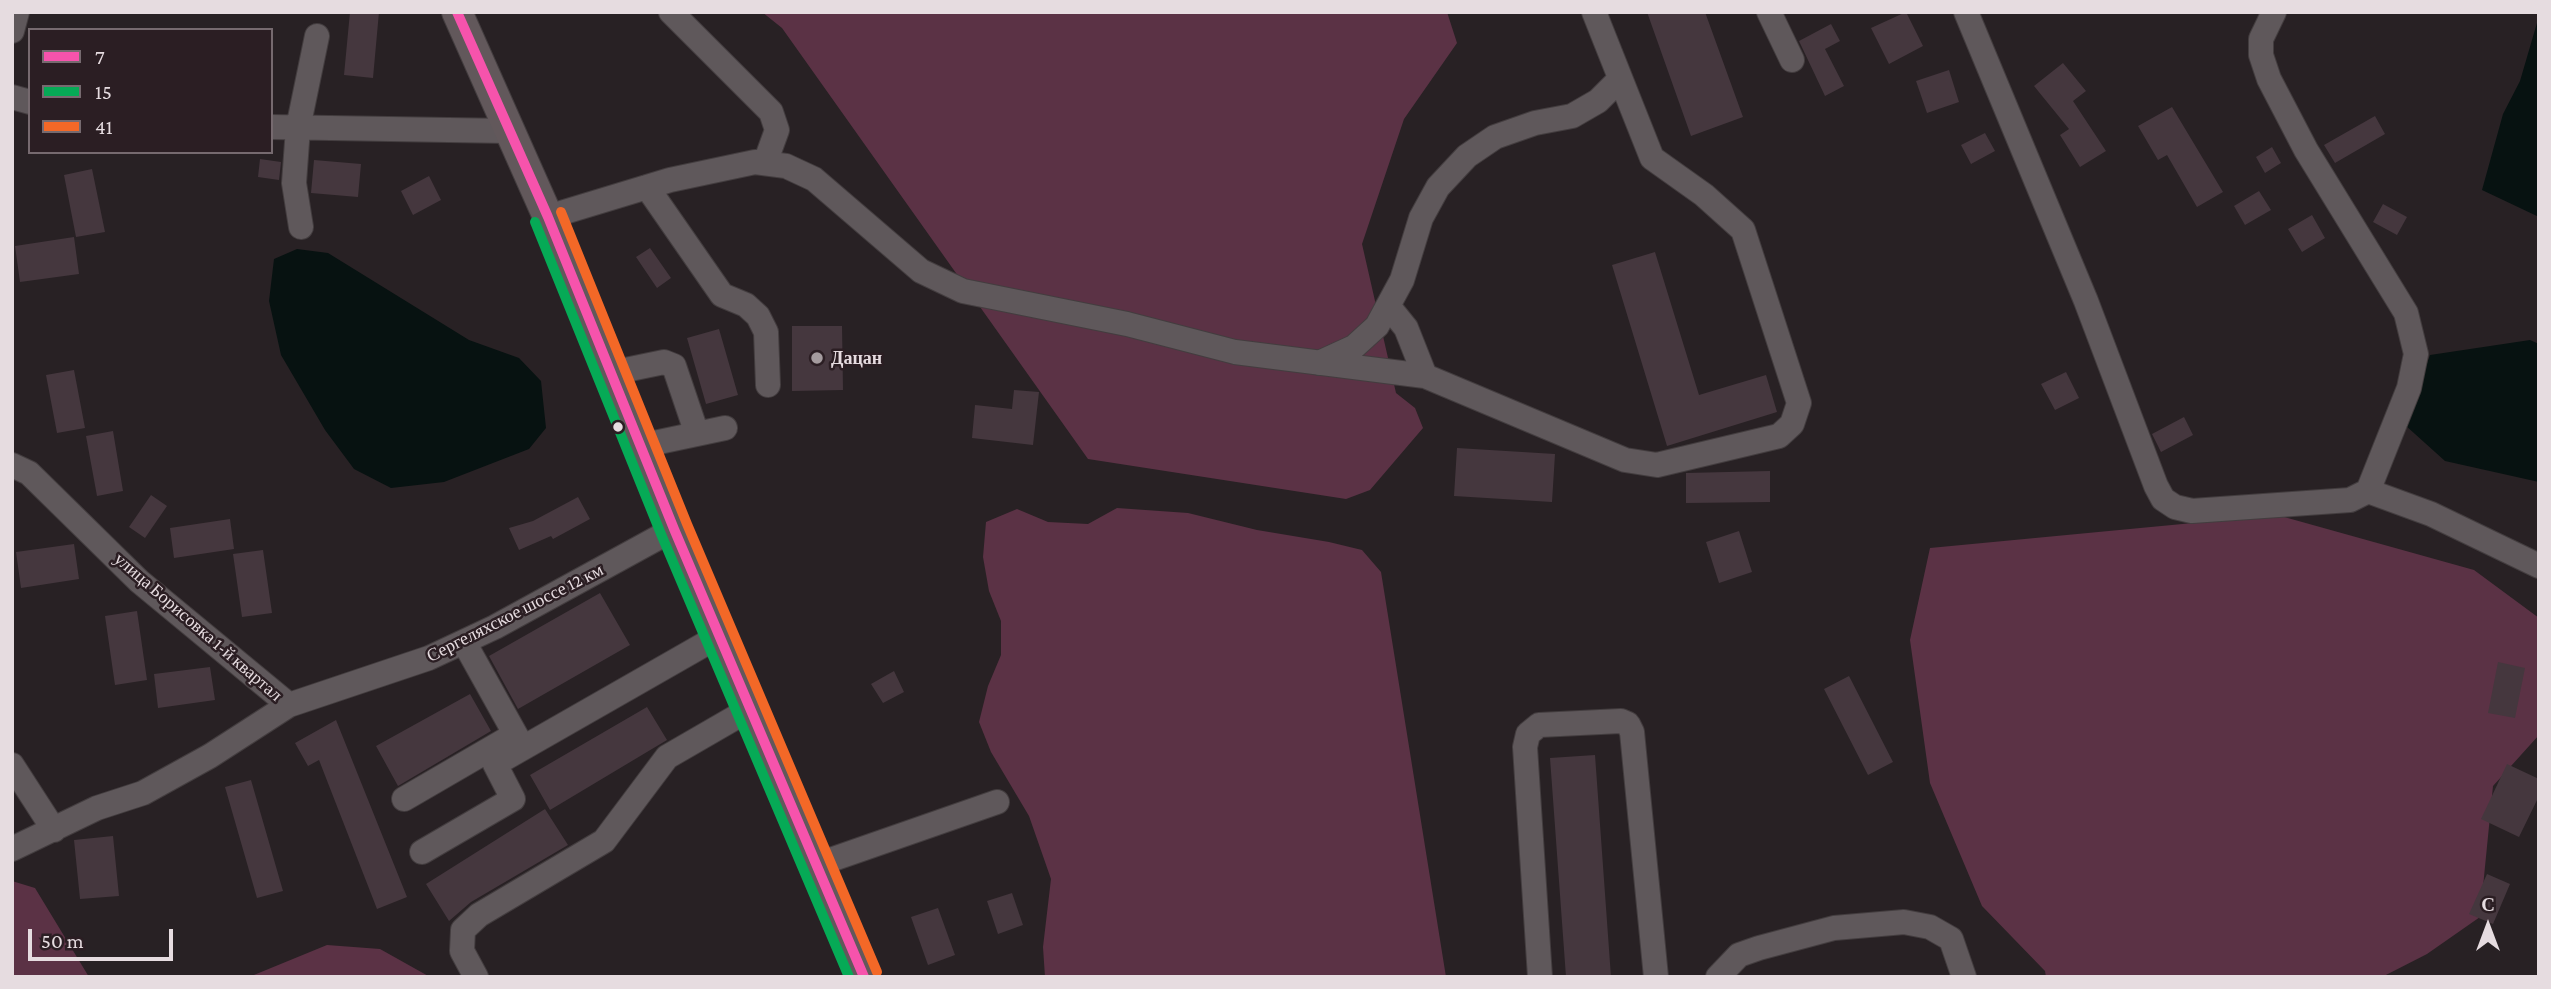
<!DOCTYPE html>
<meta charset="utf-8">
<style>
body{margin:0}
#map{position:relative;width:2551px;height:989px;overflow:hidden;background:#282124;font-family:"Crimson Pro",serif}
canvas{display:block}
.frame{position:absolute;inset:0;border:14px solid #e6dce0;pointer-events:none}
.legend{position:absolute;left:28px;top:28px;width:245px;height:126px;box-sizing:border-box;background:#2b1e23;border:2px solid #766a6f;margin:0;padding:9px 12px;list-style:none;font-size:21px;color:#e6dce0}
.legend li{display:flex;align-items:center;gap:14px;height:35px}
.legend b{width:35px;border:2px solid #766a6f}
.north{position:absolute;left:2453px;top:891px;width:70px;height:70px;-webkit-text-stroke:5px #2b1e23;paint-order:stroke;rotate:0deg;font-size:19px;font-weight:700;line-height:28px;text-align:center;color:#e6dce0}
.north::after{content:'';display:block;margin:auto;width:24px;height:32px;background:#e6dce0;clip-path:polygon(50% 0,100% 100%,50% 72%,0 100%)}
.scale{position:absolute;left:28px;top:929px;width:145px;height:32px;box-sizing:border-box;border:4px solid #e6dce0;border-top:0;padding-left:9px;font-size:21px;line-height:24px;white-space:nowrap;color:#e6dce0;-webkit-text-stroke:5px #2b1e23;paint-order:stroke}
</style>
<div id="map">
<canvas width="2551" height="989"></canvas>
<div class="frame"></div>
<ul class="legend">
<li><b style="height:9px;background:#f653ac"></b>7</li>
<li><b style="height:9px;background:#06aa56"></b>15</li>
<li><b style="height:9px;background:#f36827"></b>41</li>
</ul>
<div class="north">С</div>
<div class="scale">50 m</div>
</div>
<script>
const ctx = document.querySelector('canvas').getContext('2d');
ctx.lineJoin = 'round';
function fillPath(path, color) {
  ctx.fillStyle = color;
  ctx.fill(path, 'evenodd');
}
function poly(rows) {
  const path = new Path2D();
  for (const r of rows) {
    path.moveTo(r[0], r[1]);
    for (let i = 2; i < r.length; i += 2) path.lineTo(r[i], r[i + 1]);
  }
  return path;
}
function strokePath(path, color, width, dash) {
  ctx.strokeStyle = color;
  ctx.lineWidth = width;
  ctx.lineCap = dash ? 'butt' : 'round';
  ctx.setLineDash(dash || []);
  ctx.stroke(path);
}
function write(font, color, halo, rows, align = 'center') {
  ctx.font = font + ' "Crimson Pro",serif';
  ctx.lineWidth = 5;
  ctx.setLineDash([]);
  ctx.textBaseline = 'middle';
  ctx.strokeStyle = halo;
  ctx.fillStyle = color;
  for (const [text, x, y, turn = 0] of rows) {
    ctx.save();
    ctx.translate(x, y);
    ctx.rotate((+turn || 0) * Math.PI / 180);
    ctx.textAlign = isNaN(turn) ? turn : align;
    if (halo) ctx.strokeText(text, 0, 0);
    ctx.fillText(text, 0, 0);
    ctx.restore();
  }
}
const green = poly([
 [762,12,1447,12,1457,43,1404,119,1362,244,1396,393,1415,408,1423,428,1370,490,1346,499,1088,459,782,28],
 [1117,508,1188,513,1257,530,1329,542,1362,550,1381,572,1446,977,1045,977,1043,947,1051,879,1029,816,991,752,979,722,988,686,1001,655,1001,621,989,591,983,557,986,522,1017,509,1048,522,1088,524],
 [2277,515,2474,570,2539,618,2539,735,2493,786,2480,917,2427,954,2382,977,2046,977,2045,971,1982,906,1930,783,1910,640,1930,548],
 [12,881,35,888,89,977,12,977],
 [327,945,380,949,430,977,249,977]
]);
const water = poly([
 [2539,16,2539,217,2482,190,2503,114,2520,81],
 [297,249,328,253,469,340,519,358,541,381,546,428,529,449,444,482,391,488,354,469,325,430,281,355,269,301,274,259],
 [2530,340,2539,344,2539,482,2445,461,2405,425,2430,355]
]);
const building = poly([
 [350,12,379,12,373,78,344,75],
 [1647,12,1705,12,1743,117,1691,136],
 [1906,12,1923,46,1889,64,1871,28],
 [1831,24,1840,41,1825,49,1844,86,1825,96,1799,41],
 [2063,63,2086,91,2073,101,2106,151,2080,167,2060,135,2069,129,2034,86],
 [1949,70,1959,102,1927,113,1916,81],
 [2172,107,2223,192,2197,207,2167,155,2158,160,2138,126],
 [2375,116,2385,134,2335,163,2324,145],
 [1985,133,1995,151,1971,164,1961,145],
 [2272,147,2281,163,2265,173,2256,157],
 [260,159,281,162,279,180,258,177],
 [314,160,361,164,358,197,311,193],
 [92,169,105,232,76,237,64,175],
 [429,176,441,200,413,215,401,191],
 [2259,191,2271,210,2245,225,2234,206],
 [2383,204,2407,217,2397,235,2373,222],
 [2312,215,2325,238,2302,252,2288,229],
 [74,237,79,274,20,282,15,246],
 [650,248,671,278,657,288,636,257],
 [1655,252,1699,395,1766,375,1777,412,1667,446,1612,265],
 [792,326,842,326,843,390,792,391],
 [719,329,738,395,706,404,687,338],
 [74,370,85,428,57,433,46,375],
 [2066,372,2079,398,2055,410,2041,384],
 [1014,390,1039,392,1033,445,972,438,975,405,1012,409],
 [2184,417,2193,435,2161,452,2152,434],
 [113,431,123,491,97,496,86,436],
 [1457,448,1555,454,1552,502,1454,496],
 [1770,471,1770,502,1686,503,1686,473],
 [151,495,167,506,145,538,129,527],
 [578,497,590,519,553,539,551,536,519,550,509,528,533,521],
 [230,519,234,549,174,558,170,528],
 [1739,531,1752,572,1719,583,1706,542],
 [74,544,79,579,21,588,16,552],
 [263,550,272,613,242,617,233,554],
 [600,593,630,645,518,709,489,656],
 [137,611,147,680,115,685,105,616],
 [2498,662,2525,668,2515,718,2488,713],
 [210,667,215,700,158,708,154,674],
 [894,671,904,692,883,703,871,684],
 [1849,676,1893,762,1868,775,1824,689],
 [470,694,491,731,398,786,376,746],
 [647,707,667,740,550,810,530,775],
 [336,720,407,897,377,909,319,760,308,766,295,743],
 [1595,755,1611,977,1566,977,1550,758],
 [2507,764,2539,779,2539,796,2519,837,2481,819],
 [251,780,283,891,257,898,225,787],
 [545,809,568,845,471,902,449,921,426,884],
 [113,836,119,896,80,899,74,840],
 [2487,874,2510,884,2493,924,2469,914],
 [1012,893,1023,925,998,934,987,901],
 [938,908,955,955,928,965,911,917]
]);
const minor = poly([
 [671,12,771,112,777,130,765,163],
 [1769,12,1792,60],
 [1966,12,2086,301,2156,486,2163,499,2175,507,2192,511,2350,500,2368,491,2409,388,2416,354,2406,313,2306,150,2269,79,2261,55,2261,39,2274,12],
 [12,31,17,12],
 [12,97,30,102],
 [271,127,508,131],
 [647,187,722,295,746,305,758,316,766,332,768,385],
 [548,217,670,180,755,162,786,166,814,179,921,271,963,291,1127,324,1235,352,1425,376,1625,460,1657,465,1779,436,1792,424,1799,403,1743,230,1704,195,1652,158,1594,12],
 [301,227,294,183,298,128,317,36],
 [1389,307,1406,328,1425,376],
 [1319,363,1354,347,1377,326,1402,280,1421,218,1438,187,1467,156,1495,137,1535,123,1572,116,1598,101,1619,80],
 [611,373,664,362,674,366,697,434],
 [640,446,725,428],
 [12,465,29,473,139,581,289,705],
 [2368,491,2431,514,2539,566],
 [464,642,523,748],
 [12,765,54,830],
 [404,799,509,738],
 [12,849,97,808,143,793,210,756,289,705,429,658,495,627,674,529],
 [422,852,513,799,495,764,719,636],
 [816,865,997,802],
 [476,977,462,951,463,930,479,915,604,841,667,757,750,709],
 [1540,977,1525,747,1528,734,1539,725,1621,721,1628,724,1632,732,1656,977],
 [1718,977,1739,955,1759,948,1834,928,1904,922,1930,927,1951,939,1964,977]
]);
const major = poly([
 [457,12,548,217,674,529,864,977]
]);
const bus1 = poly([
 [457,12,548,217,674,529,864,977]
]);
const bus2 = poly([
 [535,222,661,534,849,977]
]);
const bus3 = poly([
 [561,212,687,524,877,972]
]);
const markers = [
 [817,358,7,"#a49b9e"],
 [618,427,6,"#e6dce0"]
];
const poiNames = [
 ["Дацан",831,358]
];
const streetNames = [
 ["Сергеляхское шоссе 12 км",515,613,-27],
 ["улица Борисовка 1-й квартал",198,627,41]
];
fillPath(green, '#5b3245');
fillPath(water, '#071211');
fillPath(building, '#45373e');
strokePath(minor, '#433d3f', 26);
strokePath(major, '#433d3f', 32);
strokePath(minor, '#5f585b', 24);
strokePath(major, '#62585b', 30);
strokePath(bus1, '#f653ac', 10);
strokePath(bus2, '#06aa56', 10);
strokePath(bus3, '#f36827', 10);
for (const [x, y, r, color] of markers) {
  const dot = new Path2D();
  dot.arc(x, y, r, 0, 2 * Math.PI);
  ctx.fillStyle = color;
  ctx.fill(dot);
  strokePath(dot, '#2b1e23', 2.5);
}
write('bold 18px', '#e6dce0', '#2b1e23', poiNames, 'left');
write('18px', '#e6dce0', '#2b1e23', streetNames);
</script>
